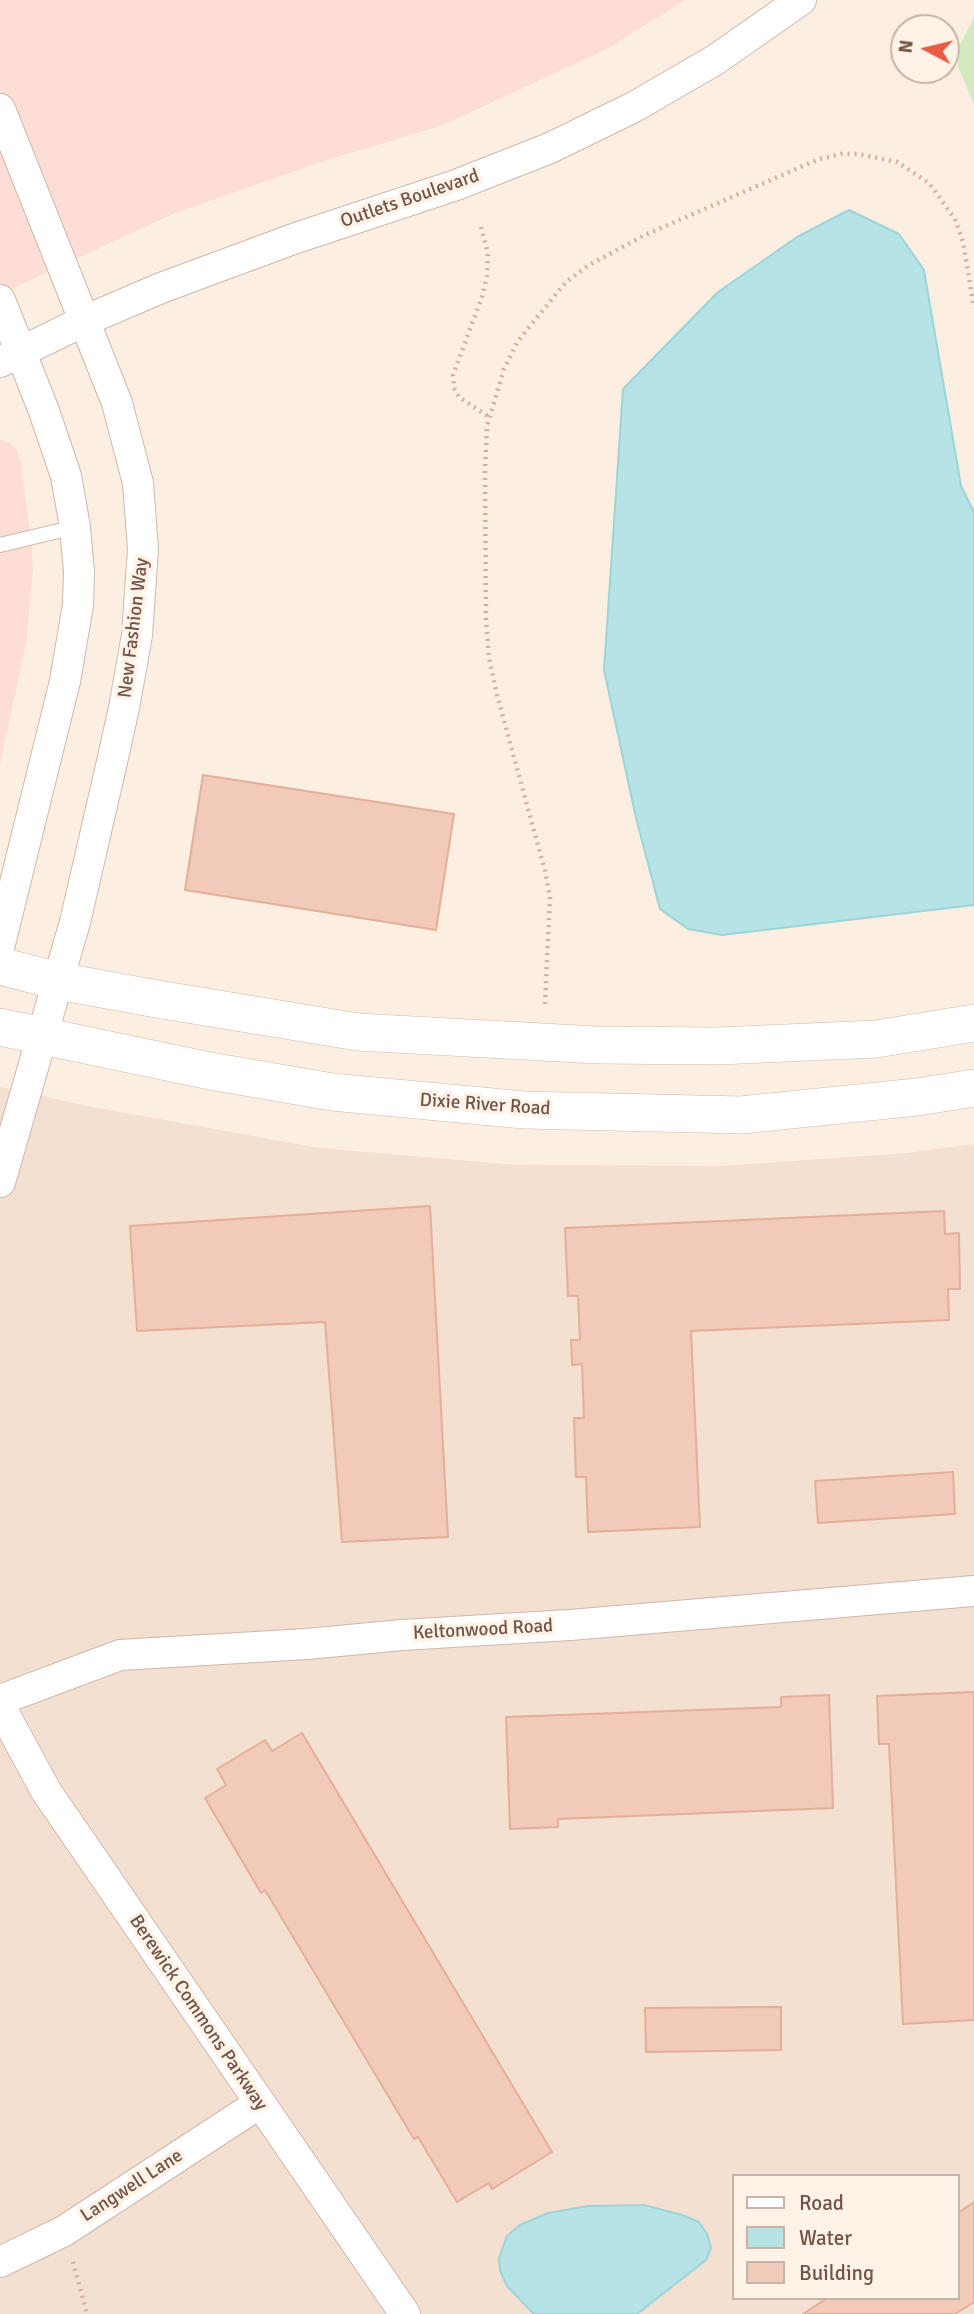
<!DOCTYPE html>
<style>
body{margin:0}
#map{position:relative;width:974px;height:2314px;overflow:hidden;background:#fcefe1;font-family:Signika,sans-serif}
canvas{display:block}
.legend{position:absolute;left:732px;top:2174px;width:228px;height:126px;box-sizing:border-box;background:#fff3e7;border:2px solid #c7b3a7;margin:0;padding:9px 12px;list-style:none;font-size:21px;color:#735348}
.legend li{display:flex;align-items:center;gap:14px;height:35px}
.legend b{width:35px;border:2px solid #c7b3a7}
.north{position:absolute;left:890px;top:14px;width:70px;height:70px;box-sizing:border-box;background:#fff3e7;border:2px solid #c7b3a7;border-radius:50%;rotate:277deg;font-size:19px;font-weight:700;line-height:28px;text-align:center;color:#735348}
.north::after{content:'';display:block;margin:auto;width:24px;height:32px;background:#e75a45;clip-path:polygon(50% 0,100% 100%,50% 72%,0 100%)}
</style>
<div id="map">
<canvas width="974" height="2314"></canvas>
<ul class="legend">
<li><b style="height:9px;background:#fff"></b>Road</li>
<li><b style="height:19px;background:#b6e3e5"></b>Water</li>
<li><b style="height:19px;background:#f2cab9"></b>Building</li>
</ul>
<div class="north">N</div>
</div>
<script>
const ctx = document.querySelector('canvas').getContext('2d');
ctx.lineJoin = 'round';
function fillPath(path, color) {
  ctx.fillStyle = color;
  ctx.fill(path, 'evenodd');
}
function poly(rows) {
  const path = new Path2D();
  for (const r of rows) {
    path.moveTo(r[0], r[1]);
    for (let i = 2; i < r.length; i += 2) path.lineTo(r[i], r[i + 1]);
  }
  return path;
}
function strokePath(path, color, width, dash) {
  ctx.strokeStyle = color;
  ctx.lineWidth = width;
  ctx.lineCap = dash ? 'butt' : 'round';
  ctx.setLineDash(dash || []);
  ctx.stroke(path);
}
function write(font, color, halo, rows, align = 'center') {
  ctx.font = font + ' Signika,sans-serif';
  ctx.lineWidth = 7;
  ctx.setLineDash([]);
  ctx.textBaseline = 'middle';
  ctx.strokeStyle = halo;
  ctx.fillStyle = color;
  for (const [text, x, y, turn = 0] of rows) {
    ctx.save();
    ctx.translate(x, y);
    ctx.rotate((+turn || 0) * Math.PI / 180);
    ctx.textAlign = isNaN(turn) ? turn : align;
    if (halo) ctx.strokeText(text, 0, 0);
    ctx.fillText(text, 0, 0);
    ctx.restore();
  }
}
const residential = poly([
 [0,1087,93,1107,319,1148,517,1165,721,1166,907,1153,974,1144,974,2314,0,2314],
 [734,2176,958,2176,958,2298,734,2298]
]);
const commercial = poly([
 [0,0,685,0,607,49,441,126,330,159,175,213,0,294],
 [0,439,12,445,17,450,21,463,31,539,33,569,26,644,0,764]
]);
const green = poly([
 [974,18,974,105,958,66,960,44]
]);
const water = poly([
 [849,210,899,234,924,270,961,486,974,512,974,905,722,935,688,929,660,909,636,818,604,670,623,389,718,292,797,237,849,210],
 [644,2205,682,2215,699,2222,707,2234,711,2248,706,2260,637,2314,534,2314,507,2286,500,2270,499,2258,507,2236,520,2225,548,2213,588,2206,644,2205]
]);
const building = poly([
 [203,775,454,814,436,930,185,890,203,775],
 [430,1206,448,1537,342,1542,325,1322,137,1331,130,1226,430,1206],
 [944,1211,945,1234,959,1233,960,1289,948,1289,949,1320,691,1331,700,1527,588,1532,586,1477,576,1477,574,1418,584,1418,582,1364,572,1365,571,1340,580,1340,578,1296,568,1296,565,1228,944,1211],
 [953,1472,955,1514,818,1523,815,1481,953,1472],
 [974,1692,974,2020,903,2024,889,1744,879,1744,877,1696,974,1692],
 [829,1695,833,1808,558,1819,558,1827,510,1829,506,1717,781,1707,781,1697,829,1695],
 [302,1733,552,2152,492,2189,489,2183,457,2202,418,2137,414,2139,265,1890,261,1893,205,1798,226,1785,217,1769,265,1740,272,1751,302,1733],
 [781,2007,781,2050,646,2052,645,2008,781,2007],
 [974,2202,974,2302,955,2314,803,2314,827,2298,958,2298,958,2213,974,2202]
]);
const path = poly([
 [481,227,488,253,487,276,482,297,453,375,454,388,459,397,489,417],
 [545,1004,550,897,545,871,497,695,489,658,486,620,485,470,487,426,504,369,518,341,566,282,589,265,645,235,819,159,841,154,858,154,897,162,929,183,955,219,963,242,974,308],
 [73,2262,87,2314]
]);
const service = poly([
 [0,545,75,527]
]);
const minor = poly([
 [0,109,117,403,138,483,143,549,137,635,124,708,109,775,75,922,0,1182],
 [0,300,44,411,66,476,75,527,79,572,78,605,65,681,0,944],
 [0,362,84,321,161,288,296,238,456,185,550,148,634,107,715,60,801,0],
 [0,1700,120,1655,307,1644,402,1635,570,1625,974,1591],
 [0,1706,46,1791,405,2314],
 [0,2262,64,2231,260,2103]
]);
const tertiary = poly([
 [0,966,58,981,157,999,358,1032,597,1045,718,1046,876,1039,974,1023],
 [0,1027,210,1071,332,1092,524,1110,741,1115,917,1097,974,1088]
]);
const streetNames = [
 ["Outlets Boulevard",410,199,-19],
 ["New Fashion Way",134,628,-83],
 ["Dixie River Road",485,1105,4],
 ["Keltonwood Road",483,1630,-3],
 ["Berewick Commons Parkway",198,2013,56],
 ["Langwell Lane",132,2186,-33]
];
fillPath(residential, '#f4e0d0');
fillPath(commercial, '#fdddd5');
fillPath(green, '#d5e9c0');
fillPath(water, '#b6e3e5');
strokePath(water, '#9cd4d7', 2);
fillPath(building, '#f2cab9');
strokePath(building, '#e4ae99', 2);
strokePath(service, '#cfb7ab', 16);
strokePath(minor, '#cfb7ab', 32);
strokePath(tertiary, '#cfb7ab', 38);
strokePath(path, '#d6ad9c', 4.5, [2, 5]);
strokePath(service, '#fff', 14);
strokePath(minor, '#fff', 30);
strokePath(tertiary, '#fff', 37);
write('19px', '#735348', '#fff3e7', streetNames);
</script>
